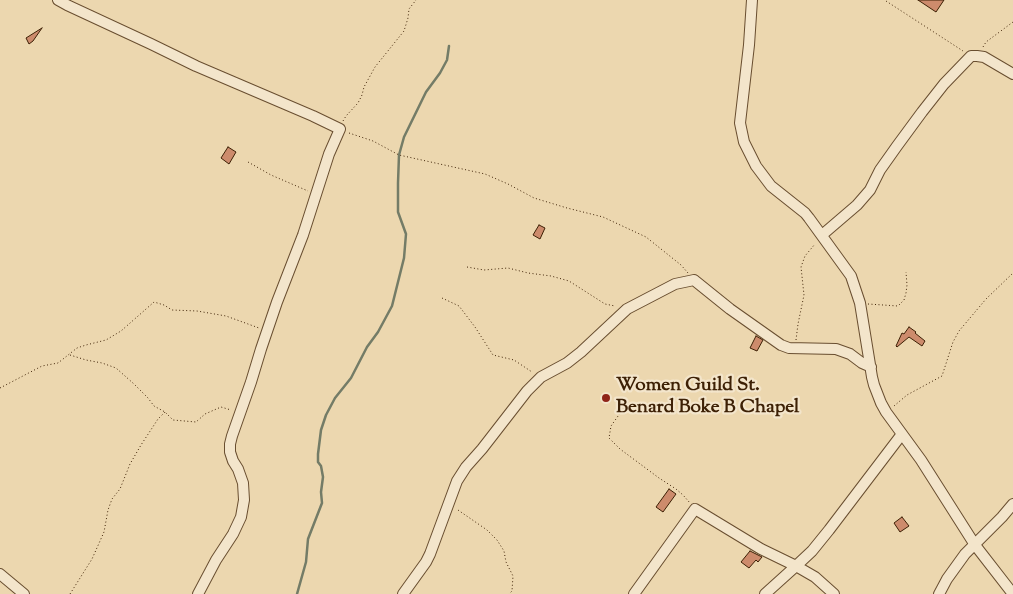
<!DOCTYPE html>
<style>
body{margin:0}
canvas{display:block;background:#ecd7af}
</style>
<canvas width="1013" height="594"></canvas>
<script>
const ctx = document.querySelector('canvas').getContext('2d');
ctx.lineJoin = 'round';
function poly(rows) {
  const path = new Path2D();
  for (const r of rows) {
    path.moveTo(r[0], r[1]);
    for (let i = 2; i < r.length; i += 2) path.lineTo(r[i], r[i + 1]);
  }
  return path;
}
function strokePath(path, color, width, dash) {
  ctx.strokeStyle = color;
  ctx.lineWidth = width;
  ctx.lineCap = dash ? 'butt' : 'round';
  ctx.setLineDash(dash || []);
  ctx.stroke(path);
}
function fillPath(path, color) {
  ctx.fillStyle = color;
  ctx.fill(path, 'evenodd');
}
function write(font, color, halo, rows, align = 'center') {
  ctx.font = font + ' "Sorts Mill Goudy",serif';
  ctx.lineWidth = 4.5;
  ctx.setLineDash([]);
  ctx.textBaseline = 'middle';
  ctx.strokeStyle = halo;
  ctx.fillStyle = color;
  for (const [text, x, y, turn = 0] of rows) {
    ctx.save();
    ctx.translate(x, y);
    ctx.rotate((+turn || 0) * Math.PI / 180);
    ctx.textAlign = isNaN(turn) ? turn : align;
    if (halo) ctx.strokeText(text, 0, 0);
    ctx.fillText(text, 0, 0);
    ctx.restore();
  }
}
const stream = poly([
 [297,594,306,562,308,539,322,503,321,492,323,477,321,466,318,462,318,454,321,430,326,415,335,398,351,378,367,347,378,332,392,306,404,258,406,234,398,212,398,183,399,155,404,137,426,92,440,73,447,60,449,46]
]);
const building = poly([
 [918,0,944,0,936,12,918,0],
 [42,28,33,41,29,44,26,38,42,28],
 [228,147,236,152,229,164,221,158,228,147],
 [539,225,545,228,540,239,533,235,539,225],
 [909,327,916,332,915,333,925,341,922,346,909,337,897,347,896,346,902,333,904,334,909,327],
 [756,336,763,340,757,351,750,348,756,336],
 [669,489,676,494,663,512,656,507,669,489],
 [902,517,909,526,900,532,894,523,902,517],
 [750,551,762,557,758,562,756,560,749,568,741,562,750,551]
]);
const path = poly([
 [886,1,963,51],
 [983,47,986,42,1013,22],
 [343,121,346,116,358,103,362,95,364,87,375,67,404,31,408,18,409,9,416,0],
 [349,133,373,141,399,155,485,174,508,184,534,198,567,208,603,217,646,237,681,265,688,273],
 [248,162,271,175,308,191],
 [467,267,484,270,508,268,528,273,551,276,569,281,605,304,615,306],
 [442,298,459,306,475,327,493,355,514,360,532,372],
 [868,304,898,306,904,300,906,293,907,285,906,272],
 [796,340,798,324,804,295,801,267,805,256,815,244],
 [70,355,86,360,102,363,116,368,134,384,148,398,154,406,165,412,173,420,196,422,205,414,221,407,231,410],
 [0,388,42,366,58,363,77,348,86,345,106,340,121,331,154,302,164,305,172,310,197,311,226,316,259,328],
 [628,402,611,426,609,438,620,449,659,478,676,489,683,495,690,503],
 [894,406,907,395,942,376,953,342,959,331,986,299,1013,273],
 [458,510,487,530,497,540,504,551,506,562,513,576,512,591,509,594],
 [70,594,92,559,104,532,108,510,112,499,120,489,130,464,141,445,158,419,165,412]
]);
const minor = poly([
 [58,0,67,5,151,44,196,66,313,116,340,129,329,154,303,235,277,302,261,349,251,382,232,436,230,444,230,452,233,461,238,469,243,483,244,500,241,517,233,534,216,560,198,594],
 [752,0,749,45,740,123,744,142,756,166,771,186,805,213,809,218,851,276,860,303,872,377,874,385,881,403,886,412,921,460,975,545,1013,594],
 [822,235,857,205,870,190,880,170,897,146,922,112,944,84,971,56,977,56,984,57,1013,74],
 [0,574,24,594],
 [403,594,426,562,430,554,457,481,466,467,482,449,527,391,541,377,567,363,581,352,627,309,675,284,694,280,730,309,781,345,789,348,836,349,850,354,862,363,871,367],
 [634,594,695,509,761,549,796,566,812,551,829,530,902,434],
 [765,594,796,566,815,577,834,594],
 [939,594,947,579,965,554,1002,517,1013,504]
]);
const markers = [
 [606,398,5,"#8f2418"]
];
const poiNames = [
 ["Women Guild St.",616,387],
 ["Benard Boke B Chapel",616,409]
];
strokePath(stream, '#747c67', 2.5);
fillPath(building, '#cd8b6c');
strokePath(building, '#3d2005', 1);
strokePath(minor, '#694e30', 12);
strokePath(path, '#3d2005', 1, [1, 2.5]);
strokePath(minor, '#f3e5cb', 10);
for (const [x, y, r, color] of markers) {
  const dot = new Path2D();
  dot.arc(x, y, r, 0, 2 * Math.PI);
  ctx.fillStyle = color;
  ctx.fill(dot);
  strokePath(dot, '#f3e5cb', 2);
}
write('bold 19px', '#3d2005', '#f3e5cb', poiNames, 'left');
</script>
